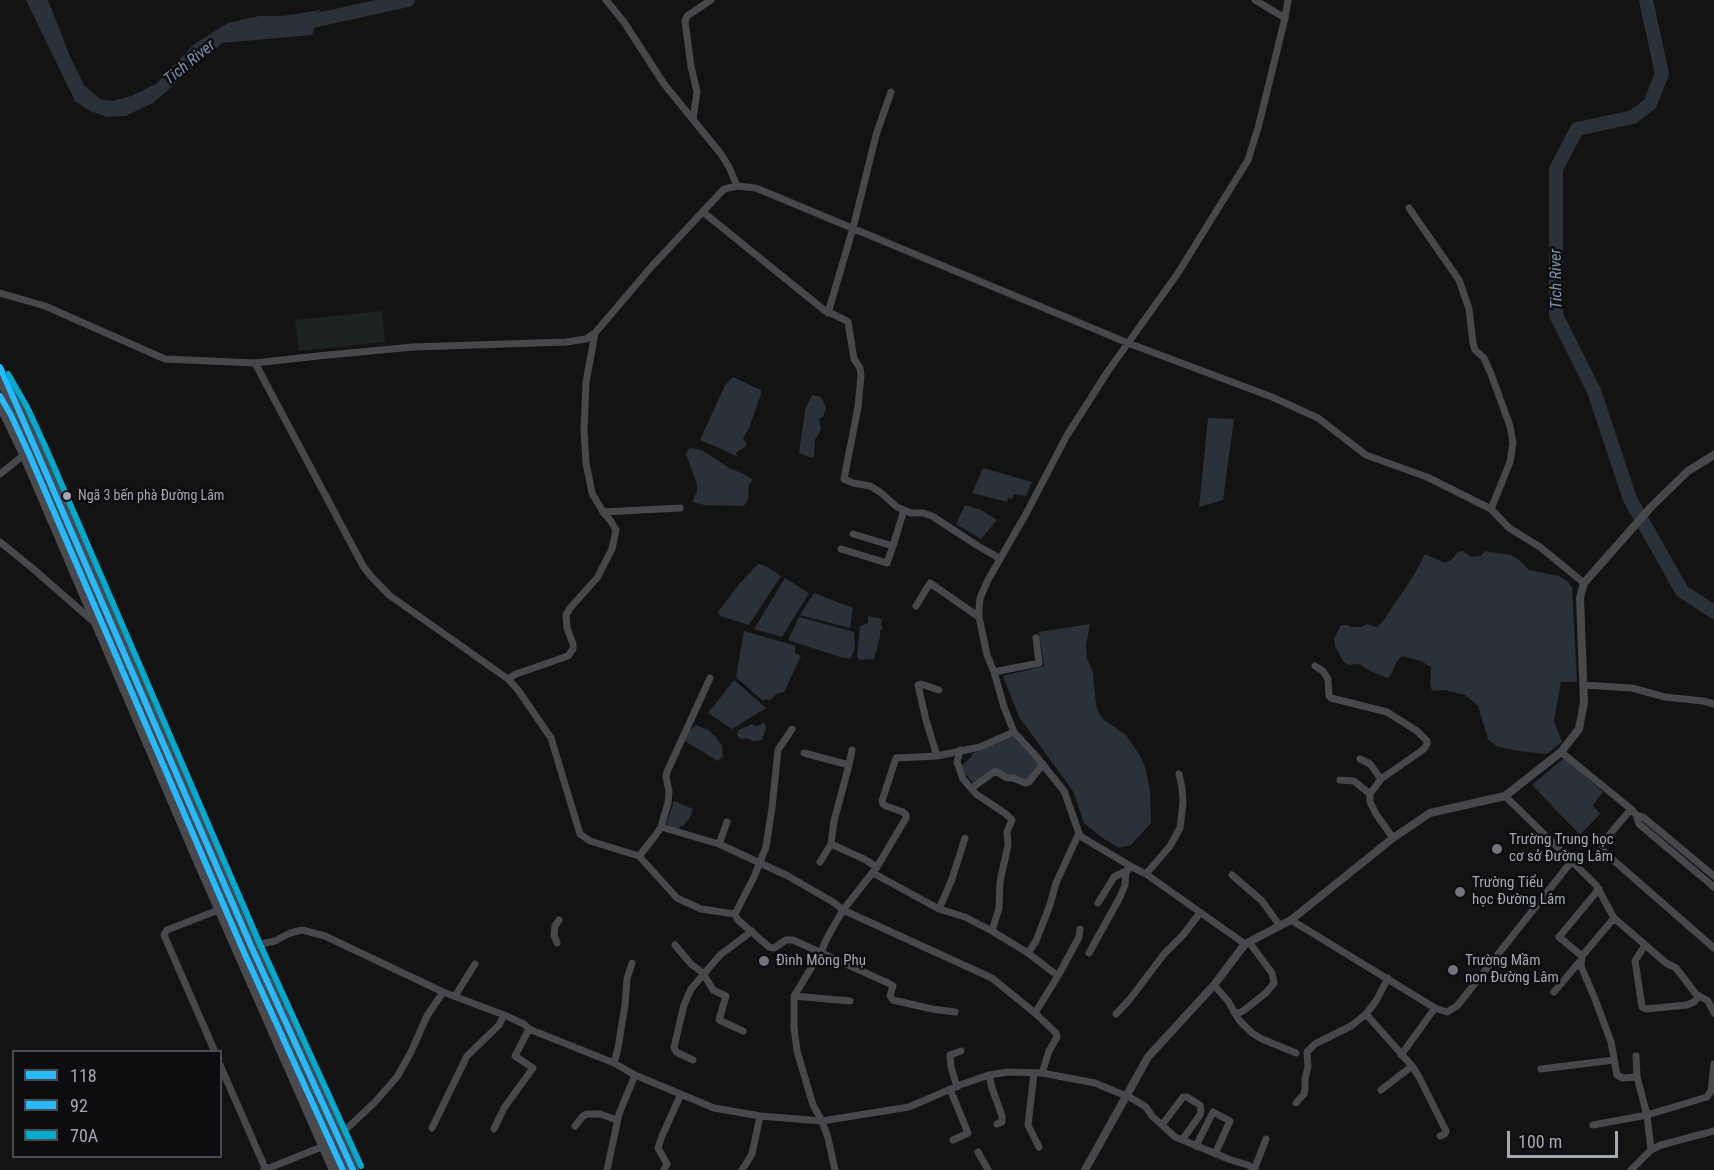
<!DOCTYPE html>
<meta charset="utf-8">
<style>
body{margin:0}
#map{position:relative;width:1714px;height:1170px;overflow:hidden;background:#131313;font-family:"Roboto Condensed",sans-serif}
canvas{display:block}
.legend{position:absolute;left:12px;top:1050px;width:210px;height:108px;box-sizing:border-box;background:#0d0d0f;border:2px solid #494b51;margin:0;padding:8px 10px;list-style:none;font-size:18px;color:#a4a8b4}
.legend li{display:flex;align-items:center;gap:12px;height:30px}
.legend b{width:30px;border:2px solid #494b51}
.scale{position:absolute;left:1507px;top:1131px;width:111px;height:27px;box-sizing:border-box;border:3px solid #a4a8b4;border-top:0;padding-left:8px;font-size:18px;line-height:21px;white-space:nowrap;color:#a4a8b4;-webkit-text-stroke:4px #0d0d0f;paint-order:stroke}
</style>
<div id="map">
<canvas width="1714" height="1170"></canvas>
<ul class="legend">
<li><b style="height:8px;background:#27baff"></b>118</li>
<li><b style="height:8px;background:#27baff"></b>92</li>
<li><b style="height:8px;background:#00a9ce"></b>70A</li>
</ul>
<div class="scale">100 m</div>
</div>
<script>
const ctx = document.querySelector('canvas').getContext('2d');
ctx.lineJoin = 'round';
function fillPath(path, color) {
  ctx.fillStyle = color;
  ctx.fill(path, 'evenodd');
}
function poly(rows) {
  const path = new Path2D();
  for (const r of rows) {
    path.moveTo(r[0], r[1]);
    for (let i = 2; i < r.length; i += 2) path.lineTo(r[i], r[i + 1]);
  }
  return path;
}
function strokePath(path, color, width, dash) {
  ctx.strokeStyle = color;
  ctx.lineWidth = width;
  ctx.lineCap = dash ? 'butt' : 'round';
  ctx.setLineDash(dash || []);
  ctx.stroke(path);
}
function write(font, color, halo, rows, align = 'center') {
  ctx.font = font + ' "Roboto Condensed",sans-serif';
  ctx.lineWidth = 5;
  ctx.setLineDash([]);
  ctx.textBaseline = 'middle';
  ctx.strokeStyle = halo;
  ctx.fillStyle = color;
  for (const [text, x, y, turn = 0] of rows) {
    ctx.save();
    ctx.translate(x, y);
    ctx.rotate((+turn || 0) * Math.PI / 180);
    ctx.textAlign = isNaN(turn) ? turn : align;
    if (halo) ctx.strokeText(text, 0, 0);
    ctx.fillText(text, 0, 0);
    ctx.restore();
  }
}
const green = poly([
 [382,311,385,342,299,351,295,320]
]);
const water = poly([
 [26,0,48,0,69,54,84,85,100,99,112,101,131,96,156,84,194,44,228,23,259,16,283,16,320,10,312,35,222,43,153,103,125,116,107,117,90,111,75,101],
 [733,377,761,390,761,394,749,428,743,438,746,443,746,446,736,453,737,456,700,440,725,385],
 [812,395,819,396,822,398,826,409,823,417,819,419,821,428,818,436,815,439,814,457,811,458,799,453,805,410],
 [1208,418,1234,419,1223,500,1199,507],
 [691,448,702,450,729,468,744,474,753,480,749,485,748,499,744,506,704,505,693,502,694,497,697,491,697,485,686,454,688,449],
 [983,468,1032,482,1026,496,1014,494,1012,499,1008,498,1007,502,972,493],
 [965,505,977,509,978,508,997,520,981,539,956,524],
 [1463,551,1471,557,1481,556,1485,551,1511,555,1518,559,1529,570,1559,576,1567,581,1572,587,1577,682,1561,682,1554,721,1562,742,1547,754,1518,751,1496,746,1488,739,1478,706,1465,695,1445,690,1432,691,1430,684,1431,667,1421,661,1402,656,1397,661,1392,673,1388,678,1370,671,1359,664,1348,665,1343,661,1335,646,1334,639,1341,625,1347,625,1352,627,1361,627,1367,624,1377,627,1383,621,1414,575,1425,554,1445,563,1451,560,1458,552],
 [758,564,766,566,781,576,749,625,720,616,718,612,739,584],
 [785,578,809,593,782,637,754,629],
 [814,593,853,608,850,628,800,615],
 [868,616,882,619,881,624,883,628,880,631,880,637,874,659,859,660,857,657,860,626,868,623],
 [799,617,854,632,855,648,851,658,850,659,840,657,788,640],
 [1090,624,1086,646,1087,658,1093,673,1096,704,1099,713,1104,720,1126,735,1139,754,1145,767,1150,791,1151,823,1131,845,1119,848,1104,839,1084,823,1073,791,1019,717,1003,676,1044,666,1039,632],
 [744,631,796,646,795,653,801,656,784,692,776,694,769,701,766,699,763,701,736,677],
 [734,680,766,708,732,729,708,713],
 [764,722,766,728,762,740,753,741,747,738,743,739,739,738,737,734,739,730,752,724,756,726,760,725],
 [696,725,708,730,716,737,722,746,723,756,718,761,688,743,685,740,689,731],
 [1015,736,1040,764,1027,781,1008,777,994,767,974,784,963,771,962,765,972,756,971,754],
 [1564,758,1603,792,1593,805,1600,814,1580,835,1532,785],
 [674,801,693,809,689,819,683,826,680,826,679,829,666,825]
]);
const river = poly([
 [1646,0,1662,74,1650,104,1633,117,1577,129,1556,169,1556,315,1594,391,1630,499,1682,591,1714,612],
 [299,24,408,0]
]);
const minor = poly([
 [606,0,624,22,664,84,721,154,729,167,737,186],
 [1285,18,1288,0],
 [693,119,697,92,691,66,685,21,687,16,711,0],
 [1409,208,1459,280,1469,309,1473,343,1475,350,1484,358,1491,374,1510,426,1513,443,1510,462,1491,509],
 [703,212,824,310,843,319,848,322,854,359,860,368,861,376,858,407,844,479,853,483,870,486,880,492,897,507,904,510],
 [0,293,45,306,165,359,255,363,363,566,370,575,389,595,508,679,518,690,551,738,580,834,590,841,639,856,677,898,701,909,735,914,738,920,769,947,774,948,786,940,793,940,888,983,893,986,890,996,893,1000,932,1009,955,1012],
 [828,313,853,228,876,135,891,92],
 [255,363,318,356,413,347,566,342,586,339,595,333,652,266,724,189,737,186,756,188,1128,343,1272,397,1318,418,1366,455,1427,477,1491,509,1509,528,1540,547,1584,583],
 [0,474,25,454,37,450],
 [603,512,680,508],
 [853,534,893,546,904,510,911,513,923,513,932,516,978,546,999,558],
 [0,542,31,567,94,622],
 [841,549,887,563,893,546],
 [916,606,930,583,979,617],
 [1315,666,1323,671,1328,679,1329,696,1331,698,1387,712,1417,731,1427,741,1427,744,1424,749,1381,779],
 [994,672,1039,663,1036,638],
 [508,679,516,674,568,656,573,649,573,644,567,628,566,615,570,608,597,578,612,549,616,530,610,520,603,512,592,493,586,463,584,431,586,382,595,333],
 [1583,685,1632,688,1665,697,1703,701,1714,704],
 [960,750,957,762,963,779,976,794,1006,814,1012,820,1007,832,1008,845,1000,882,999,908,992,931],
 [1561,752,1631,809,1636,815,1639,824,1714,887],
 [804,753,849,765,834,821,831,844,864,859,877,867],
 [937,756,926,720,918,685,921,684,939,690],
 [1360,759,1370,764,1381,779,1370,794,1370,802,1376,814,1393,838],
 [849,765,852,750],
 [1340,780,1354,781,1370,794],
 [972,788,995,771,1007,778,1013,778,1025,783,1029,782,1043,764],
 [1505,796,1596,885,1614,918,1666,963,1676,968,1696,994,1708,1001,1714,1013],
 [1631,809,1605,840,1602,848,1604,852,1714,948],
 [1636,815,1643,817,1714,876],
 [661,827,668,803,669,791,666,777,667,772,710,678],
 [719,844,727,822],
 [639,856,655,836,661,827,719,844,788,876,833,902,843,910,992,978,1035,1013,1056,1033,1057,1037,1049,1051,1042,1073],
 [820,862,831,844],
 [873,873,939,909,965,917,992,931,1028,953,1036,941,1050,905,1056,883,1079,833],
 [1146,874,1170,846,1180,828,1183,803,1182,788,1179,774],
 [1232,875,1262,901,1280,926],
 [1098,903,1114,877,1128,870],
 [939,909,952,879,965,838],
 [735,914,754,877,766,847,772,808,778,750,792,729],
 [1614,918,1582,956,1581,966,1595,999,1611,1042,1617,1075,1623,1078,1637,1077,1647,1115,1651,1150],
 [1291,920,1435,1008,1447,1012,1457,1006,1571,862],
 [557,943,554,935,555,926,559,920],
 [1245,944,1146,874,1132,867,1080,836,1064,791,1036,756,1014,732,1004,707,994,672,987,655,979,617,979,608,980,598,988,580,1027,512,1066,437,1108,371,1178,273,1248,160,1258,128,1285,18,1255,0],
 [675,945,691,964,703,973,713,990,726,996,719,1020,743,1031],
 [1645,945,1635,961,1642,1007,1646,1009,1687,1005,1694,1002,1699,996],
 [251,946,275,941,290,933,302,930,325,936,443,992,504,1015,524,1024,529,1029,614,1063,635,1075,714,1108,760,1116,822,1121,909,1107,960,1085,989,1075,1008,1072,1042,1073,1095,1083,1131,1098,1146,1107,1152,1116,1175,1137,1231,1160,1248,1165,1255,1170],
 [1028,953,1058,976,1035,1013],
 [1089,953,1120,897,1125,885,1126,872],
 [1582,956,1559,937,1599,889],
 [1058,976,1079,937,1080,929],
 [1214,985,1228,1001,1239,1020,1252,1033,1262,1039,1296,1053],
 [1554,992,1581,960],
 [455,996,475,964],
 [794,996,850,1001],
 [1234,1012,1238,1013,1243,1011,1257,1000,1266,993,1274,983,1272,973,1249,942],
 [1116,1014,1130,999,1164,954,1183,935,1200,913],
 [1366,1014,1412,1066,1419,1077,1446,1131,1445,1134,1440,1136],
 [215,1052,164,935,167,930,221,909],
 [1401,1055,1435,1008],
 [1636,1056,1637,1077],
 [693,1060,676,1052,674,1047,684,1005,691,989,720,955,752,931],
 [614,1063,618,1048,625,1005,627,979,632,963],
 [220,1065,266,1170],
 [1541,1069,1614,1060],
 [1034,1073,1028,1125,1039,1147],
 [989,1075,992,1088,1002,1116,1002,1122,997,1124],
 [957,1087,951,1067,950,1055,961,1051],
 [950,1089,968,1133,953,1140],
 [1381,1090,1412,1066],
 [1296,1103,1304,1094,1305,1088,1305,1079,1308,1067,1307,1052,1315,1044,1351,1026,1366,1014,1376,1001,1388,978],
 [1162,1125,1183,1097,1187,1097,1200,1105,1201,1110,1200,1115,1182,1140],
 [1593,1125,1647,1115,1707,1097,1711,1091,1714,1064],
 [575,1126,583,1116,587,1114,600,1114,617,1120],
 [432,1128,467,1056,499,1025,504,1015],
 [494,1129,504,1108,533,1068,515,1056,529,1029],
 [1196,1146,1213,1112,1230,1121,1215,1154],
 [978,1152,988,1170],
 [264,1170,324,1146,339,1136,375,1102,397,1077,411,1052,427,1016,443,992],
 [607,1170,619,1114,635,1075],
 [664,1170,667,1164,658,1148,662,1136,681,1094],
 [742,1170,752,1154,760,1116],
 [835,1170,828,1138,822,1121,813,1105,797,1051,794,1027,794,996,821,952,827,938,843,910,877,867,906,818,906,815,903,812,886,806,883,804,882,801,896,758,937,756,980,747,1014,732],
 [1254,1170,1266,1139],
 [1631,1170,1651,1150,1661,1145,1714,1131]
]);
const tertiary = poly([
 [1085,1170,1148,1057,1214,985,1245,944,1291,920,1393,838,1430,813,1505,796,1561,752,1579,729,1584,702,1580,598,1584,583,1651,507,1688,471,1714,455]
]);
const trunk = poly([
 [0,378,19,411,37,450,251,946,353,1170],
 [0,404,7,416,25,454,200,863,335,1170]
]);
const bus1 = poly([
 [0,367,251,946,353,1170]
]);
const bus2 = poly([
 [0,396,11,415,29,454,243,950,343,1170]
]);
const bus3 = poly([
 [8,374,27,407,45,446,259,942,361,1166]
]);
const markers = [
 [67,496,5,"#a4a8b4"],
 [1497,849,6,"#71747c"],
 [1460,892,6,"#71747c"],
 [764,961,6,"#71747c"],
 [1453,970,6,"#71747c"]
];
const busNames = [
 ["Ngã 3 bến phà Đường Lâm",78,496]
];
const poiNames = [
 ["Trường Trung học",1509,840],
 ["cơ sở Đường Lâm",1509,857],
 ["Trường Tiểu",1472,883],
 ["học Đường Lâm",1472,900],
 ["Đình Mông Phụ",776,961],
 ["Trường Mầm",1465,961],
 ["non Đường Lâm",1465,978]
];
const waterNames = [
 ["Tich River",190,63,-39],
 ["Tich River",1557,279,-91]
];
fillPath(green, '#1d231e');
fillPath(water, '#2a3138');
strokePath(river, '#2a3138', 14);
strokePath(minor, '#47484c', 7);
strokePath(tertiary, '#47484c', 8);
strokePath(trunk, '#4a4a4e', 12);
strokePath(bus1, '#27baff', 6);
strokePath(bus2, '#27baff', 6);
strokePath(bus3, '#00a9ce', 6);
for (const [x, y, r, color] of markers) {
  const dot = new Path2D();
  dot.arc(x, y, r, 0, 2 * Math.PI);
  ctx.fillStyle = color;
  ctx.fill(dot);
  strokePath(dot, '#0d0d0f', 2);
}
write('14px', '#a4a8b4', '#0d0d0f', busNames, 'left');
write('15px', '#a4a8b4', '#0d0d0f', poiNames, 'left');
write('italic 16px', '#7c92ae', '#0d0d0f', waterNames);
</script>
